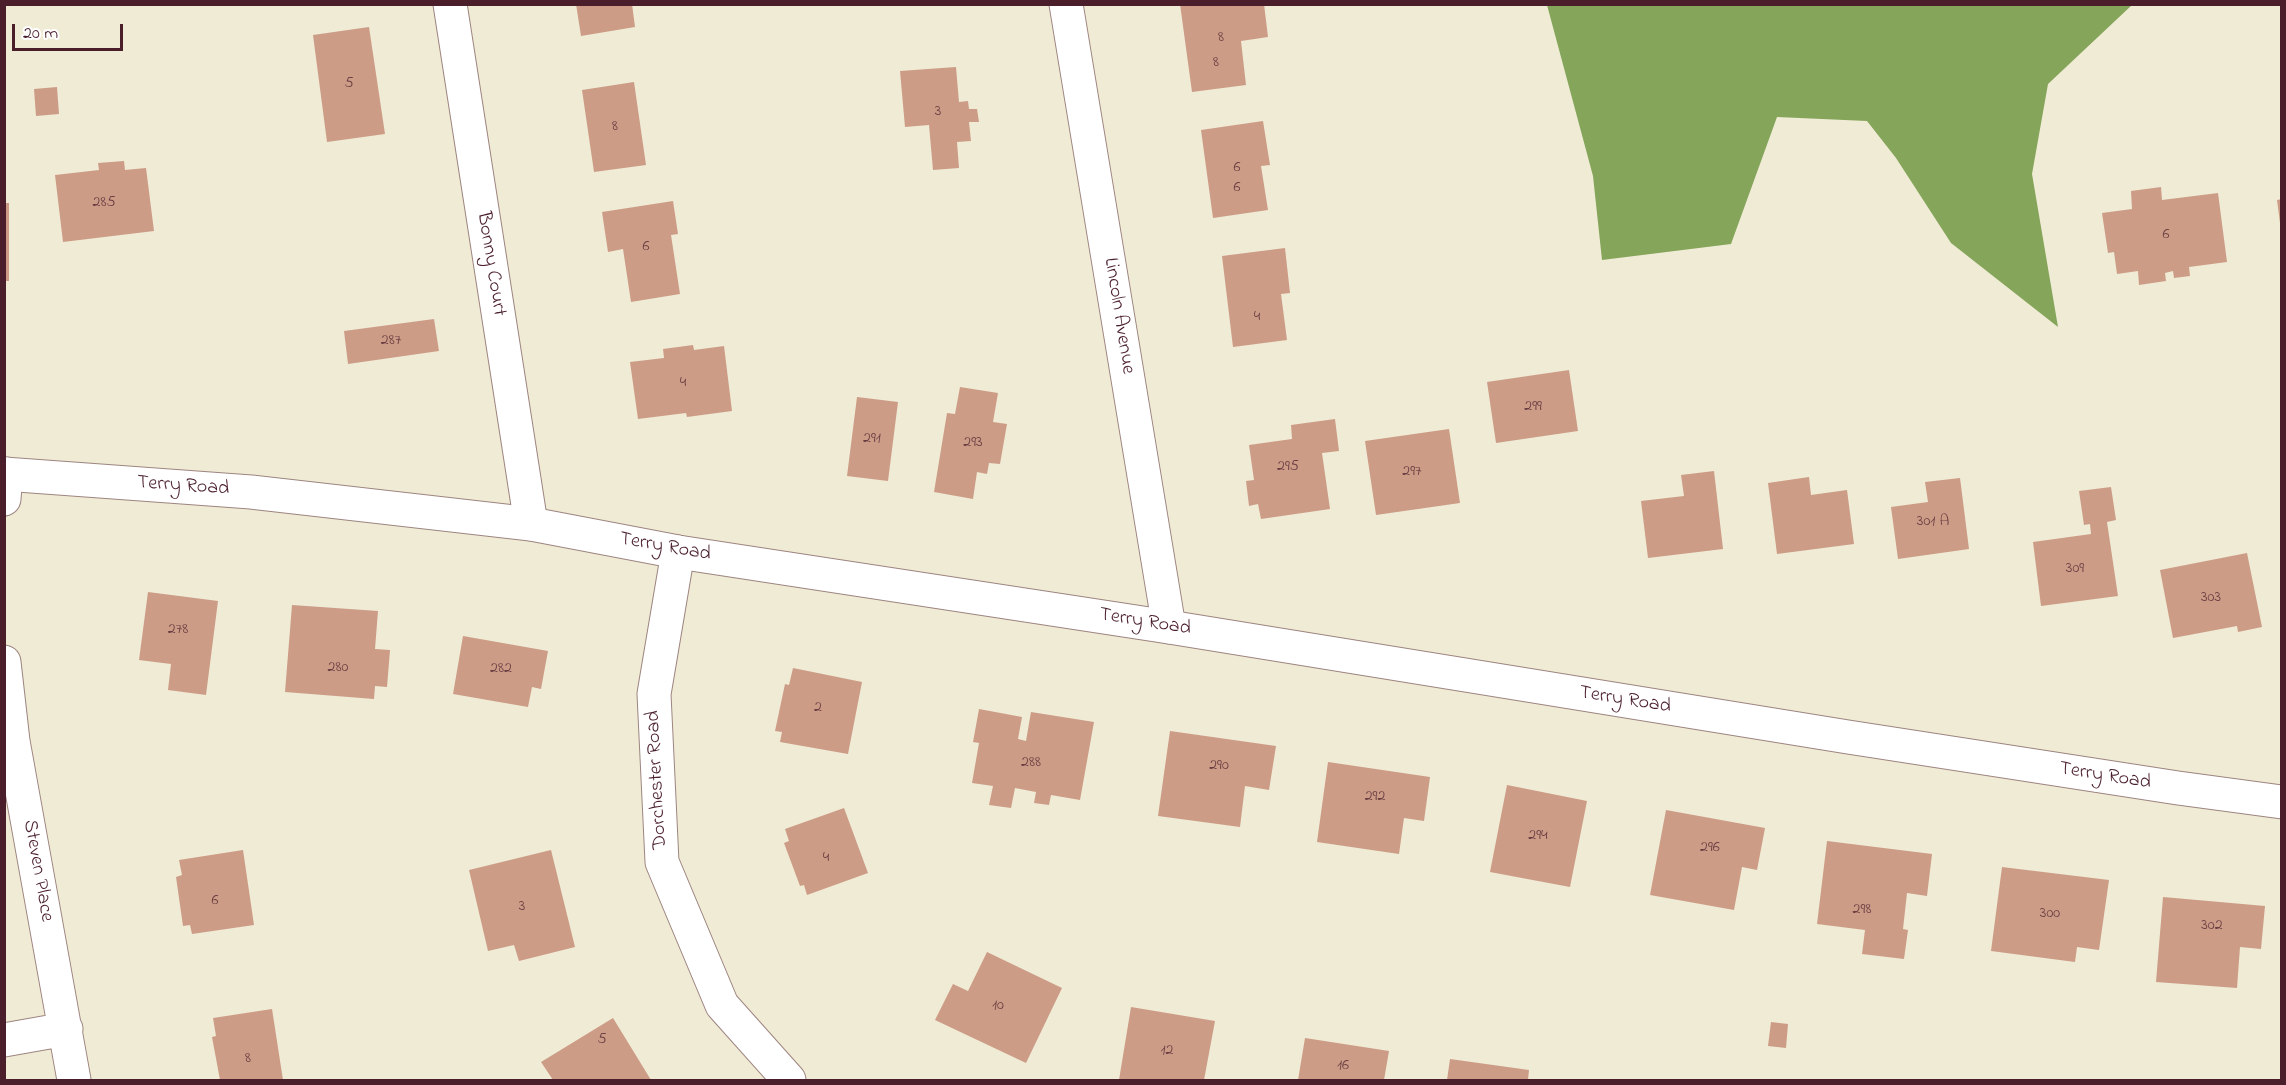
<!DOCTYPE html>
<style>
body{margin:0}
#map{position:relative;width:2286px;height:1085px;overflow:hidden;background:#f0ebd5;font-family:"Indie Flower",sans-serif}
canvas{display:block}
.frame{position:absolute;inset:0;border:6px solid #4a1f2b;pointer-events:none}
.scale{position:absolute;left:12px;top:24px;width:111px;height:27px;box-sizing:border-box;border:3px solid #4a1f2b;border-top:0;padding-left:8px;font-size:18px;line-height:21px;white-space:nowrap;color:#4a1f2b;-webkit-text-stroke:4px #fff;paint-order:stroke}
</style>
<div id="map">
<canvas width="2286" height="1085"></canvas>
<div class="frame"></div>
<div class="scale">20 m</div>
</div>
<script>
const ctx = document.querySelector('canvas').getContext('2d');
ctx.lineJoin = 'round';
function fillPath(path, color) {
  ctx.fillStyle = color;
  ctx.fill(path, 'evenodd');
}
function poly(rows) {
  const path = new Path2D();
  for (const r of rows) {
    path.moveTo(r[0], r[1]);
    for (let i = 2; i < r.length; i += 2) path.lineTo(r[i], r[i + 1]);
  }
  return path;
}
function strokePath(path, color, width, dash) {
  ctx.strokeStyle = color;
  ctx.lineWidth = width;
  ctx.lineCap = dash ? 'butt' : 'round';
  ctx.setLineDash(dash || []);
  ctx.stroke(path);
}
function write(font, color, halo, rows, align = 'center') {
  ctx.font = font + ' "Indie Flower",sans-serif';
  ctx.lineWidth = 6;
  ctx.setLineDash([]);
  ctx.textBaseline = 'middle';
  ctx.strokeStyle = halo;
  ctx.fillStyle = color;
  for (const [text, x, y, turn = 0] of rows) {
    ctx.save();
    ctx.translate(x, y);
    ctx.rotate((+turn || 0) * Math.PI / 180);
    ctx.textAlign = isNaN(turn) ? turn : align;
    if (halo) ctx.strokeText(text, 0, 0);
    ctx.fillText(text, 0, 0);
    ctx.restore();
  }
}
const forest = poly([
 [1547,5,2132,5,2048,84,2032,174,2058,327,1951,243,1896,158,1867,121,1777,117,1731,244,1602,260,1593,176]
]);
const building = poly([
 [576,4,632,4,635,27,581,36],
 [1180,4,1264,4,1268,37,1241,41,1246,85,1192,92],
 [369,27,385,134,327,142,313,35],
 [956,67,959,102,968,101,969,109,977,109,979,122,969,122,971,141,957,142,959,168,933,170,929,125,905,127,900,71],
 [634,82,646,165,594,172,582,90],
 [57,87,59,114,36,116,34,89],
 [1263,121,1270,165,1261,166,1268,210,1213,218,1201,130],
 [124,161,125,170,146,168,154,231,63,242,55,175,99,170,98,163],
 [2161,187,2162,200,2218,193,2227,262,2189,267,2190,276,2174,278,2173,271,2165,273,2166,281,2139,285,2138,271,2117,274,2114,252,2108,253,2102,213,2132,209,2131,191],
 [2282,199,2282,223,2280,223,2277,200],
 [673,201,678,234,671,235,680,294,631,302,623,249,608,252,602,212],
 [5,203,9,203,9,281,5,281],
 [1285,248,1290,293,1281,294,1287,340,1233,347,1222,256],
 [434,319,439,351,348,364,344,331],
 [693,345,694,350,724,346,732,411,687,417,686,413,638,419,630,362,664,358,663,349],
 [1569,370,1578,431,1496,443,1487,382],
 [960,387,998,393,993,422,1007,424,1000,464,989,463,987,474,977,472,973,499,934,492,947,413,955,414],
 [857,397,898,402,888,481,847,476],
 [1335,419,1339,451,1322,453,1330,509,1261,519,1258,504,1249,506,1246,481,1254,480,1249,445,1292,439,1291,425],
 [1449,429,1460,503,1376,515,1365,441],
 [1714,471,1723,549,1648,558,1641,501,1684,496,1681,475],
 [1809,477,1811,495,1847,490,1854,544,1777,554,1768,483],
 [1960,478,1969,549,1898,559,1891,507,1928,502,1925,482],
 [2111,487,2116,520,2107,522,2118,596,2041,606,2033,542,2091,534,2090,524,2084,525,2079,491],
 [2247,553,2262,627,2238,632,2237,626,2173,638,2160,570],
 [148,592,218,601,206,695,168,690,171,664,139,660],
 [292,605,378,611,375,649,390,650,387,687,375,686,374,699,285,692],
 [463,636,548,651,541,689,532,687,528,707,453,694],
 [793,668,862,682,848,754,780,742,782,732,775,731,785,684,789,685],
 [979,709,1022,717,1018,739,1026,741,1031,712,1094,722,1080,800,1051,795,1049,805,1034,803,1036,792,1015,788,1011,808,989,805,993,786,972,783,979,743,973,742],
 [1170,731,1276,746,1269,790,1245,786,1240,827,1158,816],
 [1328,762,1430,777,1424,821,1404,818,1399,854,1317,842],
 [1507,785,1587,801,1570,887,1490,872],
 [844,808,868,873,807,895,804,885,800,886,784,843,789,841,785,829],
 [1666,810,1765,828,1757,870,1742,867,1734,910,1650,895],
 [1827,841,1932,854,1927,896,1907,893,1903,929,1908,930,1904,959,1862,954,1865,930,1817,924],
 [243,850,254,925,192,934,190,925,183,926,176,877,182,875,179,860],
 [551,850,575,947,519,961,514,945,488,951,469,870],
 [2002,867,2109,880,2099,950,2077,947,2075,962,1991,951],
 [2163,897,2265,906,2261,949,2240,947,2237,988,2156,982],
 [987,952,1062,988,1026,1063,935,1020,953,984,968,991],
 [1131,1007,1215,1021,1204,1080,1119,1080],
 [272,1009,283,1080,220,1080,212,1037,216,1036,213,1018],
 [613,1018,651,1080,553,1080,541,1062],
 [1771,1022,1788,1024,1786,1048,1768,1046],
 [1305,1038,1389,1051,1384,1080,1298,1080],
 [1450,1059,1529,1070,1528,1080,1447,1080]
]);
const minor = poly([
 [450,4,531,524],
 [1066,4,1169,627],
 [4,499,6,474],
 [678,552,654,694,662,862,722,1005,789,1080],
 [4,662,13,741,74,1080],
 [4,1040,66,1029]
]);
const tertiary = poly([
 [4,474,251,492,531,524,678,552,1169,627,1848,737,2178,788,2282,802]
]);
const numberNames = [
 ["8",1221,38],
 ["8",1216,63],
 ["5",349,84],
 ["3",938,112],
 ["8",615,127],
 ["6",1237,168],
 ["6",1237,188],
 ["285",104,203],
 ["6",2166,235],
 ["6",646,247],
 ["4",1257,317],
 ["287",391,341],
 ["4",683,383],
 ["299",1533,407],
 ["291",872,439],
 ["293",973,443],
 ["295",1288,467],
 ["297",1412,472],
 ["301 A",1933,522],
 ["309",2075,569],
 ["303",2211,598],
 ["278",178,630],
 ["280",338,668],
 ["282",501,669],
 ["2",818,708],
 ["288",1031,763],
 ["290",1219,766],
 ["292",1375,797],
 ["294",1538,836],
 ["296",1710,848],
 ["4",826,858],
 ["6",215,901],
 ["3",522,907],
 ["298",1862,910],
 ["300",2050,914],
 ["302",2212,926],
 ["10",998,1006],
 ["5",602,1040],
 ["12",1167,1051],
 ["8",248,1059],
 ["16",1343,1066]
];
const streetNames = [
 ["Bonny Court",490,264,81],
 ["Lincoln Avenue",1118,316,81],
 ["Terry Road",183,487,4],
 ["Terry Road",665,548,10],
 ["Terry Road",1145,623,9],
 ["Terry Road",1625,701,9],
 ["Terry Road",2105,777,9],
 ["Dorchester Road",658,780,-93],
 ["Steven Place",37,871,80]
];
fillPath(forest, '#84a55a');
fillPath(building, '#cc9c87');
strokePath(minor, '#9d8580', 35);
strokePath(tertiary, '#9d8580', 35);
strokePath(minor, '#fff', 33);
strokePath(tertiary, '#fff', 33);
write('16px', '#6a3e42', null, numberNames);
write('20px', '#4a1f2b', '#fff', streetNames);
</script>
